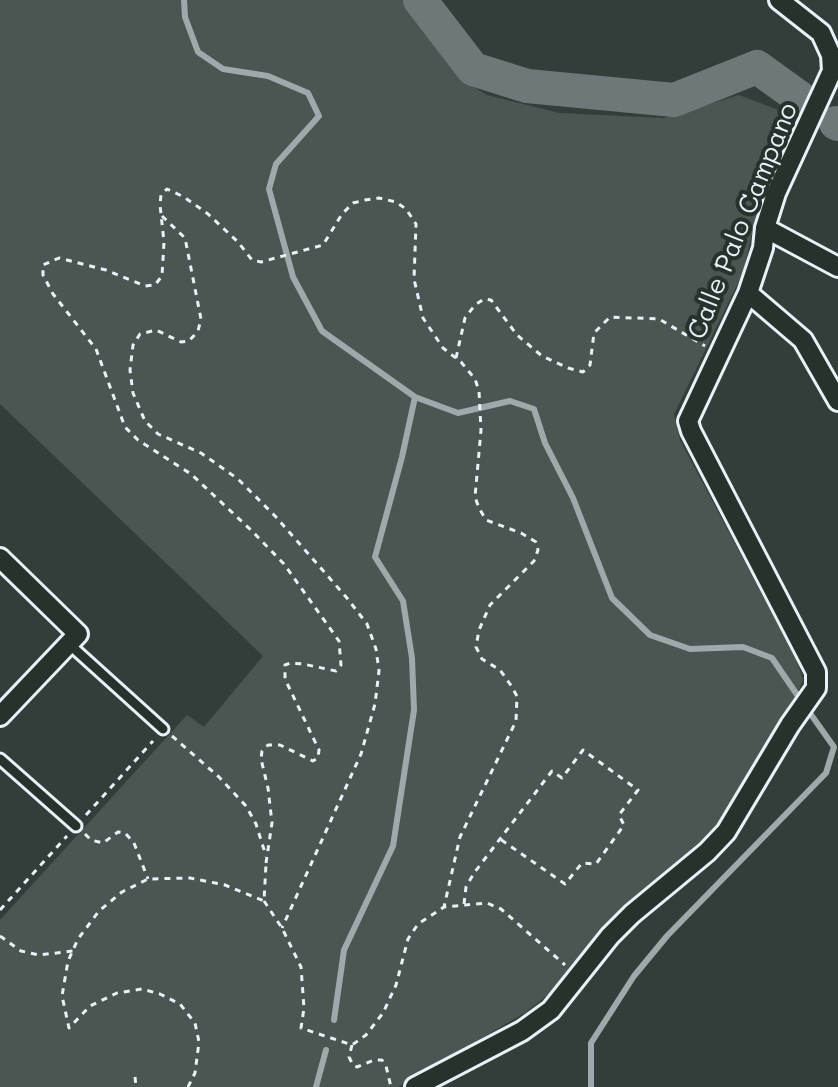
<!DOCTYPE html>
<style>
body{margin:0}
canvas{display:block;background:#323e39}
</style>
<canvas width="838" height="1087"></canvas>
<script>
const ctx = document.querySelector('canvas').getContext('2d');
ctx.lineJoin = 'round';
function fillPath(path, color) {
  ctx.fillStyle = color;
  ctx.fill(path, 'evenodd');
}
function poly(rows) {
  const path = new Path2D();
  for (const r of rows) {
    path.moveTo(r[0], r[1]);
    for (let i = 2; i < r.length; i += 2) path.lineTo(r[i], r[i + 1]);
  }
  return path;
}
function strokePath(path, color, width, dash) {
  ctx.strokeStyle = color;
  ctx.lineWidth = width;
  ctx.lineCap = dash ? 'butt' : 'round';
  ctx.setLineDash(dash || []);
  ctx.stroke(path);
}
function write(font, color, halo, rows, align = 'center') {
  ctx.font = font + ' Mali,sans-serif';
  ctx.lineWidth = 8;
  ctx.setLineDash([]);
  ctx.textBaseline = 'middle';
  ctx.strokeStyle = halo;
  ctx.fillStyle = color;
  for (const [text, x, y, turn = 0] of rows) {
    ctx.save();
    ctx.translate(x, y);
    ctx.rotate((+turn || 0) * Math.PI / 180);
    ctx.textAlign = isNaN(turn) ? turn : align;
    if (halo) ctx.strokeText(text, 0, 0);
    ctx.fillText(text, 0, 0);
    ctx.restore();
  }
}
const green = poly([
 [0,0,403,0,464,81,487,95,559,113,664,118,739,95,794,116,760,199,743,273,674,414,680,440,797,660,803,680,793,704,719,828,697,849,627,907,554,990,526,1012,398,1087,0,1087,0,920,187,715,204,727,263,656,0,404]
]);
const stream = poly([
 [184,0,185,17,198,52,223,69,268,76,308,93,319,116,276,164,269,189,293,277,322,331,415,397,458,413,510,401,534,409,545,443,573,498,612,598,650,635,690,649,743,647,772,658,800,699],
 [334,1020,344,950,393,846,414,710,412,658,403,601,375,557,402,457,415,397],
 [316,1087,326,1050],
 [591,1087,591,1043,634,976,667,936,826,773,834,747,812,716]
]);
const river = poly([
 [420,0,473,69,527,86,674,100,757,67,800,98],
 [836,123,838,124]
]);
const path = poly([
 [162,216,185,238,201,319,198,331,189,341,181,342,156,330,140,334,133,345,130,370,133,393,145,421,158,434,201,453,238,479,276,517,347,598,367,624,376,649,379,671,375,704,361,754,282,928],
 [456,358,465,318,475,305,484,299,491,300,517,335,542,356,568,368,583,372,590,365,594,333,610,317,659,319,705,346],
 [172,736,219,777,246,806,256,824,266,856],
 [86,815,153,741],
 [85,834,91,840,103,843,118,832,125,833,134,843,148,879],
 [266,863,272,823,268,788,261,759,262,751,268,745,280,745,313,761,318,758,319,750,285,679,285,665,290,663,303,664,336,671,341,665,339,641,284,564,252,531,191,474,138,440,125,427,96,349,53,294,43,275,43,265,59,258,106,270,145,286,155,285,162,276,164,242,160,205,161,195,167,189,184,197,208,214,238,242,252,260,261,262,323,245,342,214,353,203,365,200,379,198,396,202,406,209,416,224,414,279,423,318,443,348,461,362,475,379,479,391,481,430,475,497,479,508,486,520,521,533,536,542,538,550,534,561,490,605,479,630,476,647,482,659,500,670,510,684,517,696,516,721,460,837,444,907,487,903,501,909,565,965],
 [264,901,282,928,301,967,304,1008,301,1028,352,1045,366,1035,383,1013,396,985,408,939,418,924,444,907],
 [464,904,466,887,474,873,552,771,562,778,583,750,638,790,619,815,624,825,596,864,582,863,565,884,500,839],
 [0,910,67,836],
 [0,936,21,951,39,955,73,951],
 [352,1045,349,1057,353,1065,357,1067,374,1060,382,1060,386,1066,391,1087],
 [135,1077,136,1087],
 [188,1087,195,1073,199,1042,195,1023,180,1004,160,994,142,989,117,993,90,1006,69,1028,62,996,68,961,78,939,99,911,122,892,148,879,190,878,225,885,264,901,266,864]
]);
const lane = poly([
 [69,644,163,729],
 [0,759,76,826]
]);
const street = poly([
 [765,228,838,267],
 [748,293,803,340,838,401],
 [0,558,78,634,0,716],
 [415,1087,522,1031,551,1010,610,936,632,914,707,852,726,832,790,725,816,688,816,672,691,431,688,421,748,293,763,248,765,228,776,193,832,71,831,55,821,33,779,0]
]);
const streetNames = [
 ["Calle Palo Campano",743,221,-68]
];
fillPath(green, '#495651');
strokePath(stream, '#9ea9ab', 6);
strokePath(river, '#6d7978', 34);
strokePath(lane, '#e8f1f8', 15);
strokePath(street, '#e8f1f8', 24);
strokePath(path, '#e8f1f8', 3, [6, 6]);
strokePath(lane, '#26332d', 9);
strokePath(street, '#26332d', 18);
write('26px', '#e8f1f8', '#26332d', streetNames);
</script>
